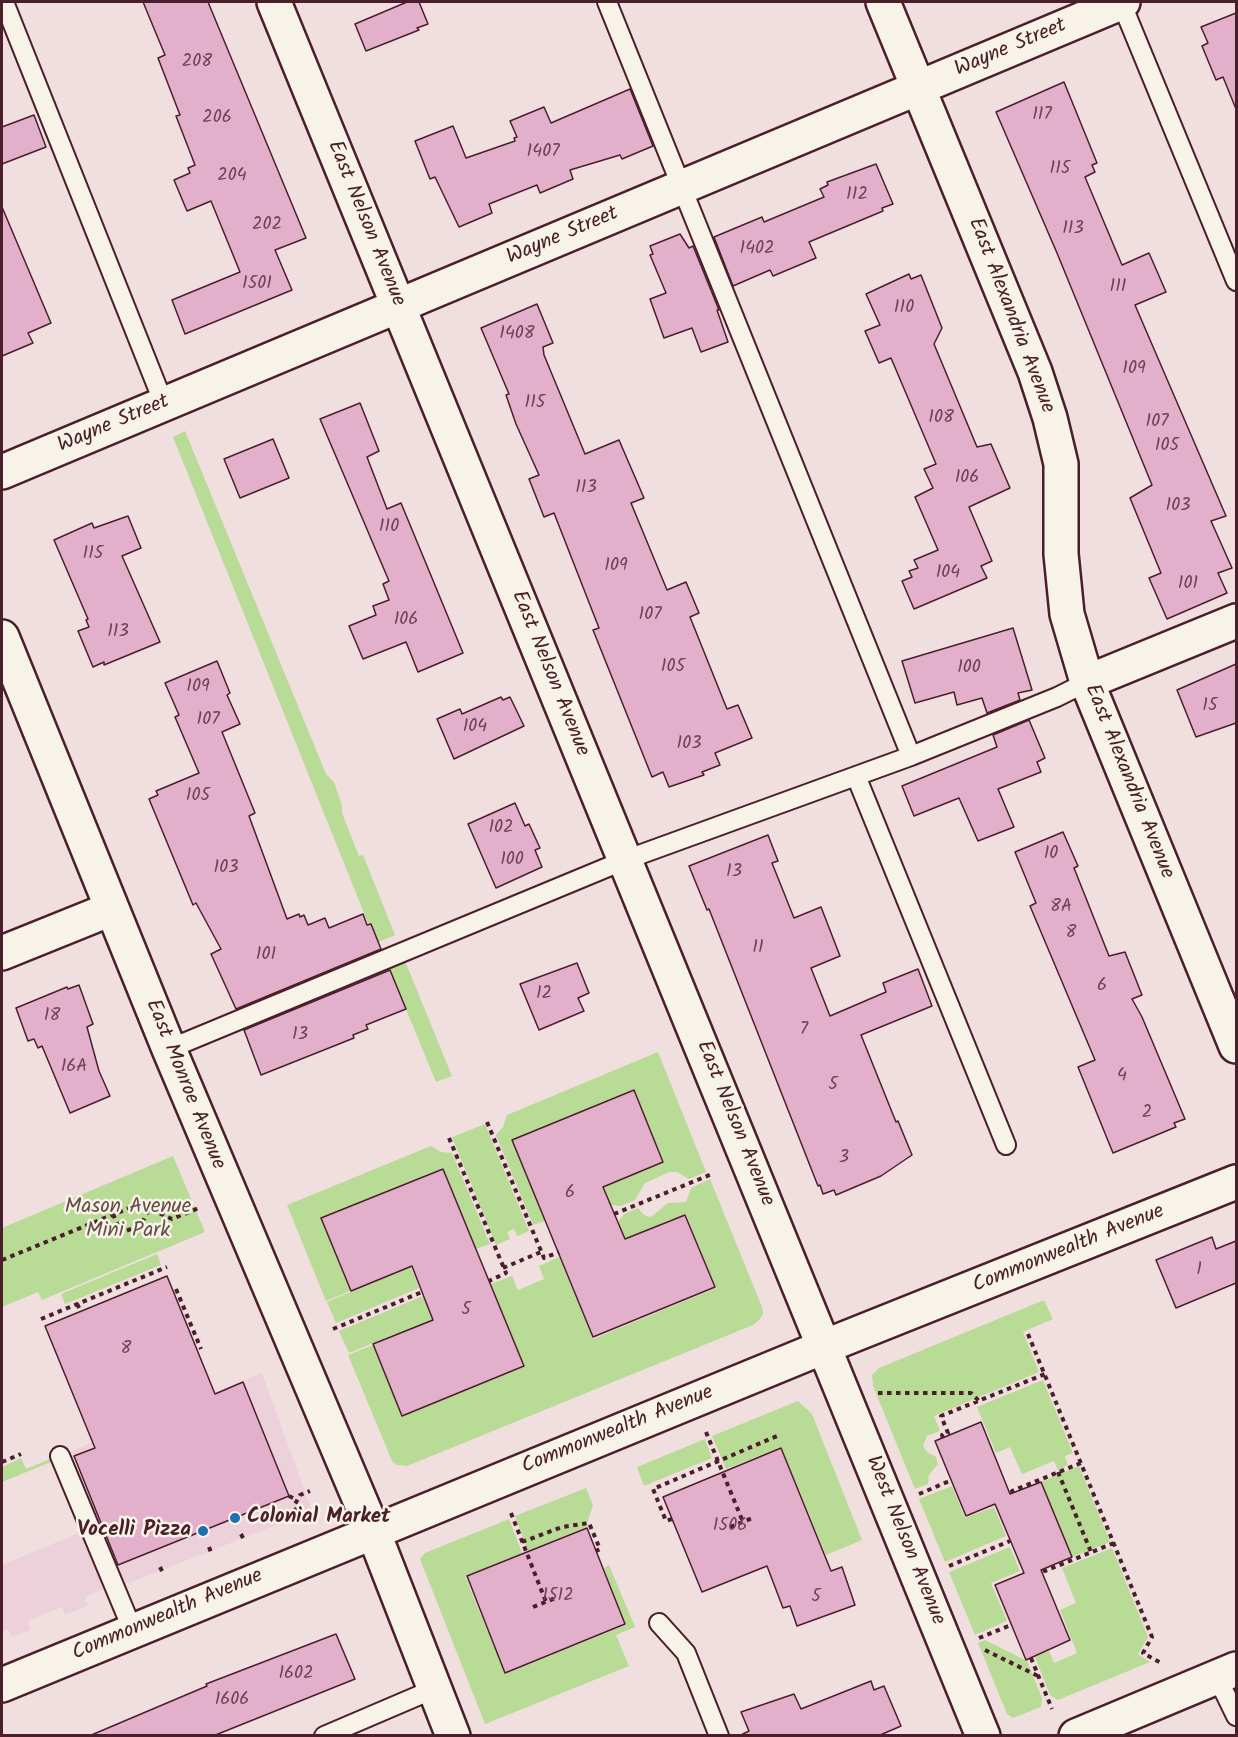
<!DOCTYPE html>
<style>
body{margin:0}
#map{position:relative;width:1238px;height:1737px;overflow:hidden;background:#f1dfe0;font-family:Kalam,sans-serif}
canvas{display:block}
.frame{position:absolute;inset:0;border:3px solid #4a1f2b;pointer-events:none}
</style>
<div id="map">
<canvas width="1238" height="1737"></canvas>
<div class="frame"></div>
</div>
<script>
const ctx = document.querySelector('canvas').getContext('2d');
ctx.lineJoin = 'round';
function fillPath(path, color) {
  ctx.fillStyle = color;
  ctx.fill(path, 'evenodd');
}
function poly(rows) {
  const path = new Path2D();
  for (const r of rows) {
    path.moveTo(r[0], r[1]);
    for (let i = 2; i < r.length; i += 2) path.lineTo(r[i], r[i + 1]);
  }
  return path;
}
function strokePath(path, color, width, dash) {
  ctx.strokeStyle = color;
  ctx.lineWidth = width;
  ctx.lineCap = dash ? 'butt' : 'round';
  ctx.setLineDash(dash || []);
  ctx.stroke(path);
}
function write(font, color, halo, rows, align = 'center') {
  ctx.font = font + ' Kalam,sans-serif';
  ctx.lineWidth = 5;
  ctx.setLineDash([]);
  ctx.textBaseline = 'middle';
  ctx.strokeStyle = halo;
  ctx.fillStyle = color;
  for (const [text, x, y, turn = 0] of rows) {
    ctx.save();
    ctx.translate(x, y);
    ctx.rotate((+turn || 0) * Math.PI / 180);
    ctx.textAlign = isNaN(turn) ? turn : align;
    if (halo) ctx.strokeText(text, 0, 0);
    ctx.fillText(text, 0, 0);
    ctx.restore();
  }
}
const built = poly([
 [262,1373,312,1511,124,1585,71,1451],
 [81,1532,105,1589,85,1597,88,1606,65,1615,62,1607,28,1621,31,1630,12,1637,8,1629,2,1632,2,1565]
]);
const green = poly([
 [185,431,326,774,334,782,342,805,342,813,359,856,363,855,395,935,376,943,173,437],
 [405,961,452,1076,436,1082,389,968],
 [658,1052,706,1172,689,1179,677,1172,669,1172,645,1183,635,1200,621,1206,611,1205,599,1175,636,1160,641,1172,664,1162,634,1089,512,1140,545,1221,533,1225,496,1135,503,1127,507,1115],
 [485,1124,529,1231,517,1236,514,1229,507,1232,510,1239,496,1245,452,1137],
 [431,1146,441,1152,452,1153,490,1244,476,1249,443,1168,321,1218,350,1291,326,1301,287,1205],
 [173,1156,205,1232,42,1300,38,1292,2,1307,2,1228],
 [710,1179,762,1307,763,1314,759,1320,753,1325,407,1466,397,1465,392,1461,348,1355,373,1345,402,1416,524,1367,491,1284,512,1276,518,1290,544,1279,539,1266,559,1257,593,1339,716,1288,686,1214,662,1223,666,1235,630,1250,618,1222,624,1214,638,1208,644,1215,651,1217,668,1203,686,1202,691,1188],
 [157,1254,161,1265,65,1304,61,1294],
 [407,1257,419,1288,336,1323,327,1302,374,1282,371,1271],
 [423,1296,437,1331,400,1346,395,1334,349,1353,339,1331],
 [1044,1300,1053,1319,1023,1332,1039,1372,934,1416,940,1431,927,1436,923,1446,927,1452,936,1457,938,1464,929,1475,928,1484,915,1489,873,1386,872,1375,879,1368],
 [1043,1380,1073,1453,1065,1456,1068,1465,1058,1470,1054,1461,1022,1474,1010,1447,996,1453,977,1407],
 [798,1401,812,1414,862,1540,826,1555,781,1447,726,1469,712,1436],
 [705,1439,712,1458,644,1486,637,1467],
 [21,1458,26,1469,50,1459,51,1462,2,1482,2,1467],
 [1079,1466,1110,1542,1072,1557,1041,1482],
 [952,1486,965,1518,994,1507,1006,1536,945,1562,919,1499],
 [586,1488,593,1505,586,1527,528,1551,515,1516],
 [509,1519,522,1553,465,1576,505,1674,626,1625,604,1568,609,1565,635,1627,616,1635,629,1666,485,1724,420,1559,425,1553],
 [1010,1547,1020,1571,991,1583,1007,1621,975,1635,949,1572],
 [1112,1548,1148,1637,1138,1654,1150,1662,1058,1700,1050,1695,1035,1657,1049,1651,1054,1663,1077,1653,1060,1610,1076,1603,1062,1568],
 [985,1640,1027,1661,1042,1698,1041,1707,1013,1718,1007,1714,978,1643]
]);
const building = poly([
 [143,2,208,2,306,238,275,250,292,290,185,334,172,300,240,272,211,201,187,211,174,180,190,173,188,168,195,165,176,116,180,115,158,58,165,55,143,2],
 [407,2,419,2,428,24,417,28,419,30,366,51,355,24,407,2],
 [1236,13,1236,109,1223,77,1216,80,1202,46,1208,43,1201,27,1236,13],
 [1064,82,1097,163,1092,165,1095,172,1085,177,1122,265,1149,253,1166,292,1135,305,1226,516,1211,521,1232,568,1218,573,1227,593,1167,619,1149,578,1161,573,1130,498,1152,485,1057,253,996,112,1064,82],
 [630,89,653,146,622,159,620,155,570,170,573,179,540,193,537,185,489,204,492,213,459,227,435,177,430,179,415,141,453,126,466,158,515,141,514,138,517,137,510,121,544,107,551,123,630,89],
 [34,115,46,147,2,164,2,127,34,115],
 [876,164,893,204,882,208,883,211,809,242,816,258,773,276,770,270,733,286,714,237,762,217,764,222,824,197,820,189,828,185,827,182,876,164],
 [2,207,51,323,28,333,33,343,2,356,2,207],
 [680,234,689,248,693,246,719,310,717,310,728,342,701,352,692,328,664,338,650,299,666,293,650,255,653,254,650,246,680,234],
 [909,274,911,279,921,275,942,328,934,344,977,447,991,444,1010,488,969,507,992,561,981,566,987,578,914,609,902,581,912,577,909,571,918,568,914,560,938,550,915,497,933,488,924,469,936,464,891,358,879,363,865,331,880,325,866,294,909,274],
 [537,304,553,343,543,347,544,355,585,454,619,440,644,498,631,503,667,590,686,582,699,613,690,617,727,709,738,705,752,738,715,753,720,765,702,772,704,775,669,787,663,772,652,777,593,630,599,628,554,513,544,517,529,479,539,475,516,424,506,395,509,394,481,328,537,304],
 [360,403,379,451,367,457,387,509,401,503,463,653,418,672,406,642,363,659,349,626,376,615,373,606,389,600,383,584,389,581,320,419,360,403],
 [273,439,289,478,240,498,224,459,273,439],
 [128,516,141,548,122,556,160,642,104,665,104,662,93,667,78,631,89,627,86,620,88,619,54,540,92,523,94,528,128,516],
 [1013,628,1032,690,1018,693,1020,700,987,713,982,698,957,705,954,692,915,703,902,661,1013,628],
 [217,661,230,693,227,695,240,724,222,732,255,813,249,816,287,919,299,914,300,917,304,915,308,925,325,918,329,928,363,914,367,925,371,924,381,949,236,1009,211,954,221,949,196,903,193,905,149,799,158,795,156,791,199,773,175,717,179,715,165,683,217,661],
 [1236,664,1236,723,1196,737,1177,690,1236,664],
 [501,697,503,700,510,697,524,726,454,759,437,719,460,709,462,714,501,697],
 [1029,720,1045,758,1037,762,1041,772,998,789,1014,827,978,841,959,798,914,816,902,786,997,747,993,735,1029,720],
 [515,803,525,826,529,824,540,848,535,850,542,867,496,888,468,824,515,803],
 [1063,832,1078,866,1074,868,1109,956,1125,952,1142,995,1132,999,1142,1017,1185,1119,1174,1123,1176,1127,1113,1153,1078,1067,1095,1060,1030,906,1036,903,1015,852,1063,832],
 [768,835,778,861,772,863,794,918,821,907,840,956,811,968,830,1016,886,992,883,983,918,969,932,1006,861,1035,896,1122,898,1121,912,1155,881,1176,836,1195,834,1190,823,1194,820,1185,818,1186,709,909,707,910,689,866,768,835],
 [577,963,589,993,578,998,584,1011,539,1030,520,984,577,963],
 [390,970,406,1009,366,1025,368,1029,353,1035,354,1038,261,1075,244,1030,390,970],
 [79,985,93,1024,87,1027,99,1071,110,1096,70,1113,42,1046,38,1048,34,1039,28,1041,16,1008,67,987,68,989,79,985],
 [634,1090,663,1162,603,1187,625,1239,685,1215,715,1287,593,1337,512,1140,634,1090],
 [443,1169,524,1366,402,1416,373,1344,433,1320,422,1292,412,1266,351,1291,321,1218,443,1169],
 [1212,1237,1216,1249,1236,1241,1236,1283,1176,1308,1156,1260,1212,1237],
 [167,1276,215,1394,243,1382,289,1496,118,1565,74,1456,95,1448,45,1326,167,1276],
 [981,1422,1010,1494,1041,1482,1072,1557,1041,1570,1070,1640,1026,1660,995,1585,1024,1573,995,1504,966,1516,935,1441,981,1422],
 [781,1448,831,1571,842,1567,855,1605,797,1626,790,1606,783,1608,767,1566,702,1592,663,1497,781,1448],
 [587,1528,625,1624,505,1673,467,1576,587,1528],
 [336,1634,355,1679,213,1736,89,1736,207,1686,206,1684,336,1634],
 [871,1681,874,1690,884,1686,901,1726,878,1736,739,1736,749,1731,741,1712,794,1694,801,1709,871,1681]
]);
const path = poly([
 [487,1122,544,1258,559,1252],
 [449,1138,506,1273,489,1281],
 [113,1214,121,1233,141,1225,149,1209],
 [614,1214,712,1174],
 [2,1260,139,1204,172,1219,199,1208],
 [503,1268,541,1252],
 [176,1289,201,1349],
 [77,1304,81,1311],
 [41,1319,167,1267],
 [333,1329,422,1292],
 [1028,1334,1152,1637,1143,1653,1161,1663],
 [878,1393,971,1393,979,1401],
 [706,1432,743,1522],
 [943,1438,942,1435,948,1433,941,1416,1045,1374],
 [2,1462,21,1454],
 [1058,1472,1091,1552],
 [1013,1493,1012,1491,1081,1463],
 [919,1494,952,1480],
 [289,1496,297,1500],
 [511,1513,546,1602],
 [672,1519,666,1521,653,1489,777,1436],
 [300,1520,294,1506,300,1495,310,1491],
 [730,1527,755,1517],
 [241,1534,245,1542],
 [522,1542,562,1527,589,1523,600,1549,596,1551],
 [209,1547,212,1555],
 [949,1566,1010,1541],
 [160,1567,164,1575],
 [1044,1569,1045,1571,1114,1543],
 [533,1607,558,1597],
 [979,1638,1011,1625],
 [985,1650,1038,1676],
 [1031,1658,1052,1709]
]);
const service = poly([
 [4,2,164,404],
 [607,2,911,756],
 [1121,2,1236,281],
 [856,776,1006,1145],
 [169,1049,625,860,911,756,1057,697,1087,682],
 [60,1456,133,1631],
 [659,1623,686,1653,719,1736],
 [1217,1677,1236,1716],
 [324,1736,434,1689]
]);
const minor = poly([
 [274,2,983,1736],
 [883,2,1035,372,1050,418,1061,464,1061,554,1067,614,1087,682,1236,1046],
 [2,472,1123,2],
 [1087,682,1236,621],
 [2,953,111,909],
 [1076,1736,1236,1669]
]);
const tertiary = poly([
 [2,637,169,1049,373,1531,453,1736],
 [2,1685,826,1346,1236,1182]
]);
const markers = [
 [235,1518,6,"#1f6fb2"],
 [203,1531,6,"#1f6fb2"]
];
const numberNames = [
 ["208",197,63],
 ["117",1042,116],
 ["206",217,119],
 ["1407",543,153],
 ["115",1060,170],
 ["204",232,177],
 ["112",857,196],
 ["202",267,226],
 ["113",1073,230],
 ["1402",757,250],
 ["1501",257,285],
 ["111",1118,288],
 ["110",904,309],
 ["1408",517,335],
 ["109",1134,370],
 ["115",535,404],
 ["108",941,419],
 ["107",1157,423],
 ["105",1167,447],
 ["106",967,479],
 ["113",586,489],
 ["103",1178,507],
 ["110",389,528],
 ["115",93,555],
 ["109",616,567],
 ["104",948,574],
 ["101",1188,585],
 ["107",650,616],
 ["106",406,621],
 ["113",118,633],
 ["105",673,668],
 ["100",969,669],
 ["109",198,688],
 ["15",1210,707],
 ["107",208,721],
 ["104",475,728],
 ["103",689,745],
 ["105",198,797],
 ["102",501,829],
 ["10",1051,855],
 ["100",512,861],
 ["103",226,869],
 ["13",734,873],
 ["8A",1061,908],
 ["8",1071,934],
 ["11",758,949],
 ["101",266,956],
 ["6",1102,987],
 ["12",544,995],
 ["18",52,1017],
 ["7",804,1031],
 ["13",300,1036],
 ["16A",74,1068],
 ["4",1122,1077],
 ["5",833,1086],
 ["2",1147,1114],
 ["3",844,1159],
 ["6",570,1194],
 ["1",1199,1271],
 ["5",466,1311],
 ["8",126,1350],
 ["1506",730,1527],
 ["1512",558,1597],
 ["5",816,1598],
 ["1602",296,1675],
 ["1606",232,1701]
];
const streetNames = [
 ["Wayne Street",1011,49,-23],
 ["East Nelson Avenue",365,224,68],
 ["Wayne Street",563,237,-23],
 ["East Alexandria Avenue",1010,316,69],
 ["Wayne Street",114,425,-23],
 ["East Nelson Avenue",549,674,68],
 ["East Alexandria Avenue",1128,782,68],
 ["East Monroe Avenue",184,1085,68],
 ["East Nelson Avenue",734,1124,68],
 ["Commonwealth Avenue",1069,1250,-22],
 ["Commonwealth Avenue",618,1431,-22],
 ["West Nelson Avenue",904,1541,68],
 ["Commonwealth Avenue",168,1616,-23]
];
const parkNames = [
 ["Mason Avenue",128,1208],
 ["Mini Park",128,1232]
];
const poiNames = [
 ["Colonial Market",247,1518],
 ["Vocelli Pizza",191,1531,"right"]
];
fillPath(built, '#edd1da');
fillPath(green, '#b8db95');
fillPath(building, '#e3b0cc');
strokePath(building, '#4a1f2b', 1.5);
strokePath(service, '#4a1f2b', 22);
strokePath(minor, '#4a1f2b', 38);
strokePath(tertiary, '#4a1f2b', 38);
strokePath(path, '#4a1f2b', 4, [4.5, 4.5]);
strokePath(service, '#f7f3e8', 18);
strokePath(minor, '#f7f3e8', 33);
strokePath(tertiary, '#f7f3e8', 33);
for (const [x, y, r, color] of markers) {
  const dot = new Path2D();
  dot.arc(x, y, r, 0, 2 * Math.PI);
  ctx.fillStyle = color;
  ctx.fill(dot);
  strokePath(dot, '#f7f3e8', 2);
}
write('18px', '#704353', null, numberNames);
write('21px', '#4a1f2b', '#f7f3e8', streetNames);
write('21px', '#664e46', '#f7f3e8', parkNames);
write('bold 21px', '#4a1f2b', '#f7f3e8', poiNames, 'left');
</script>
